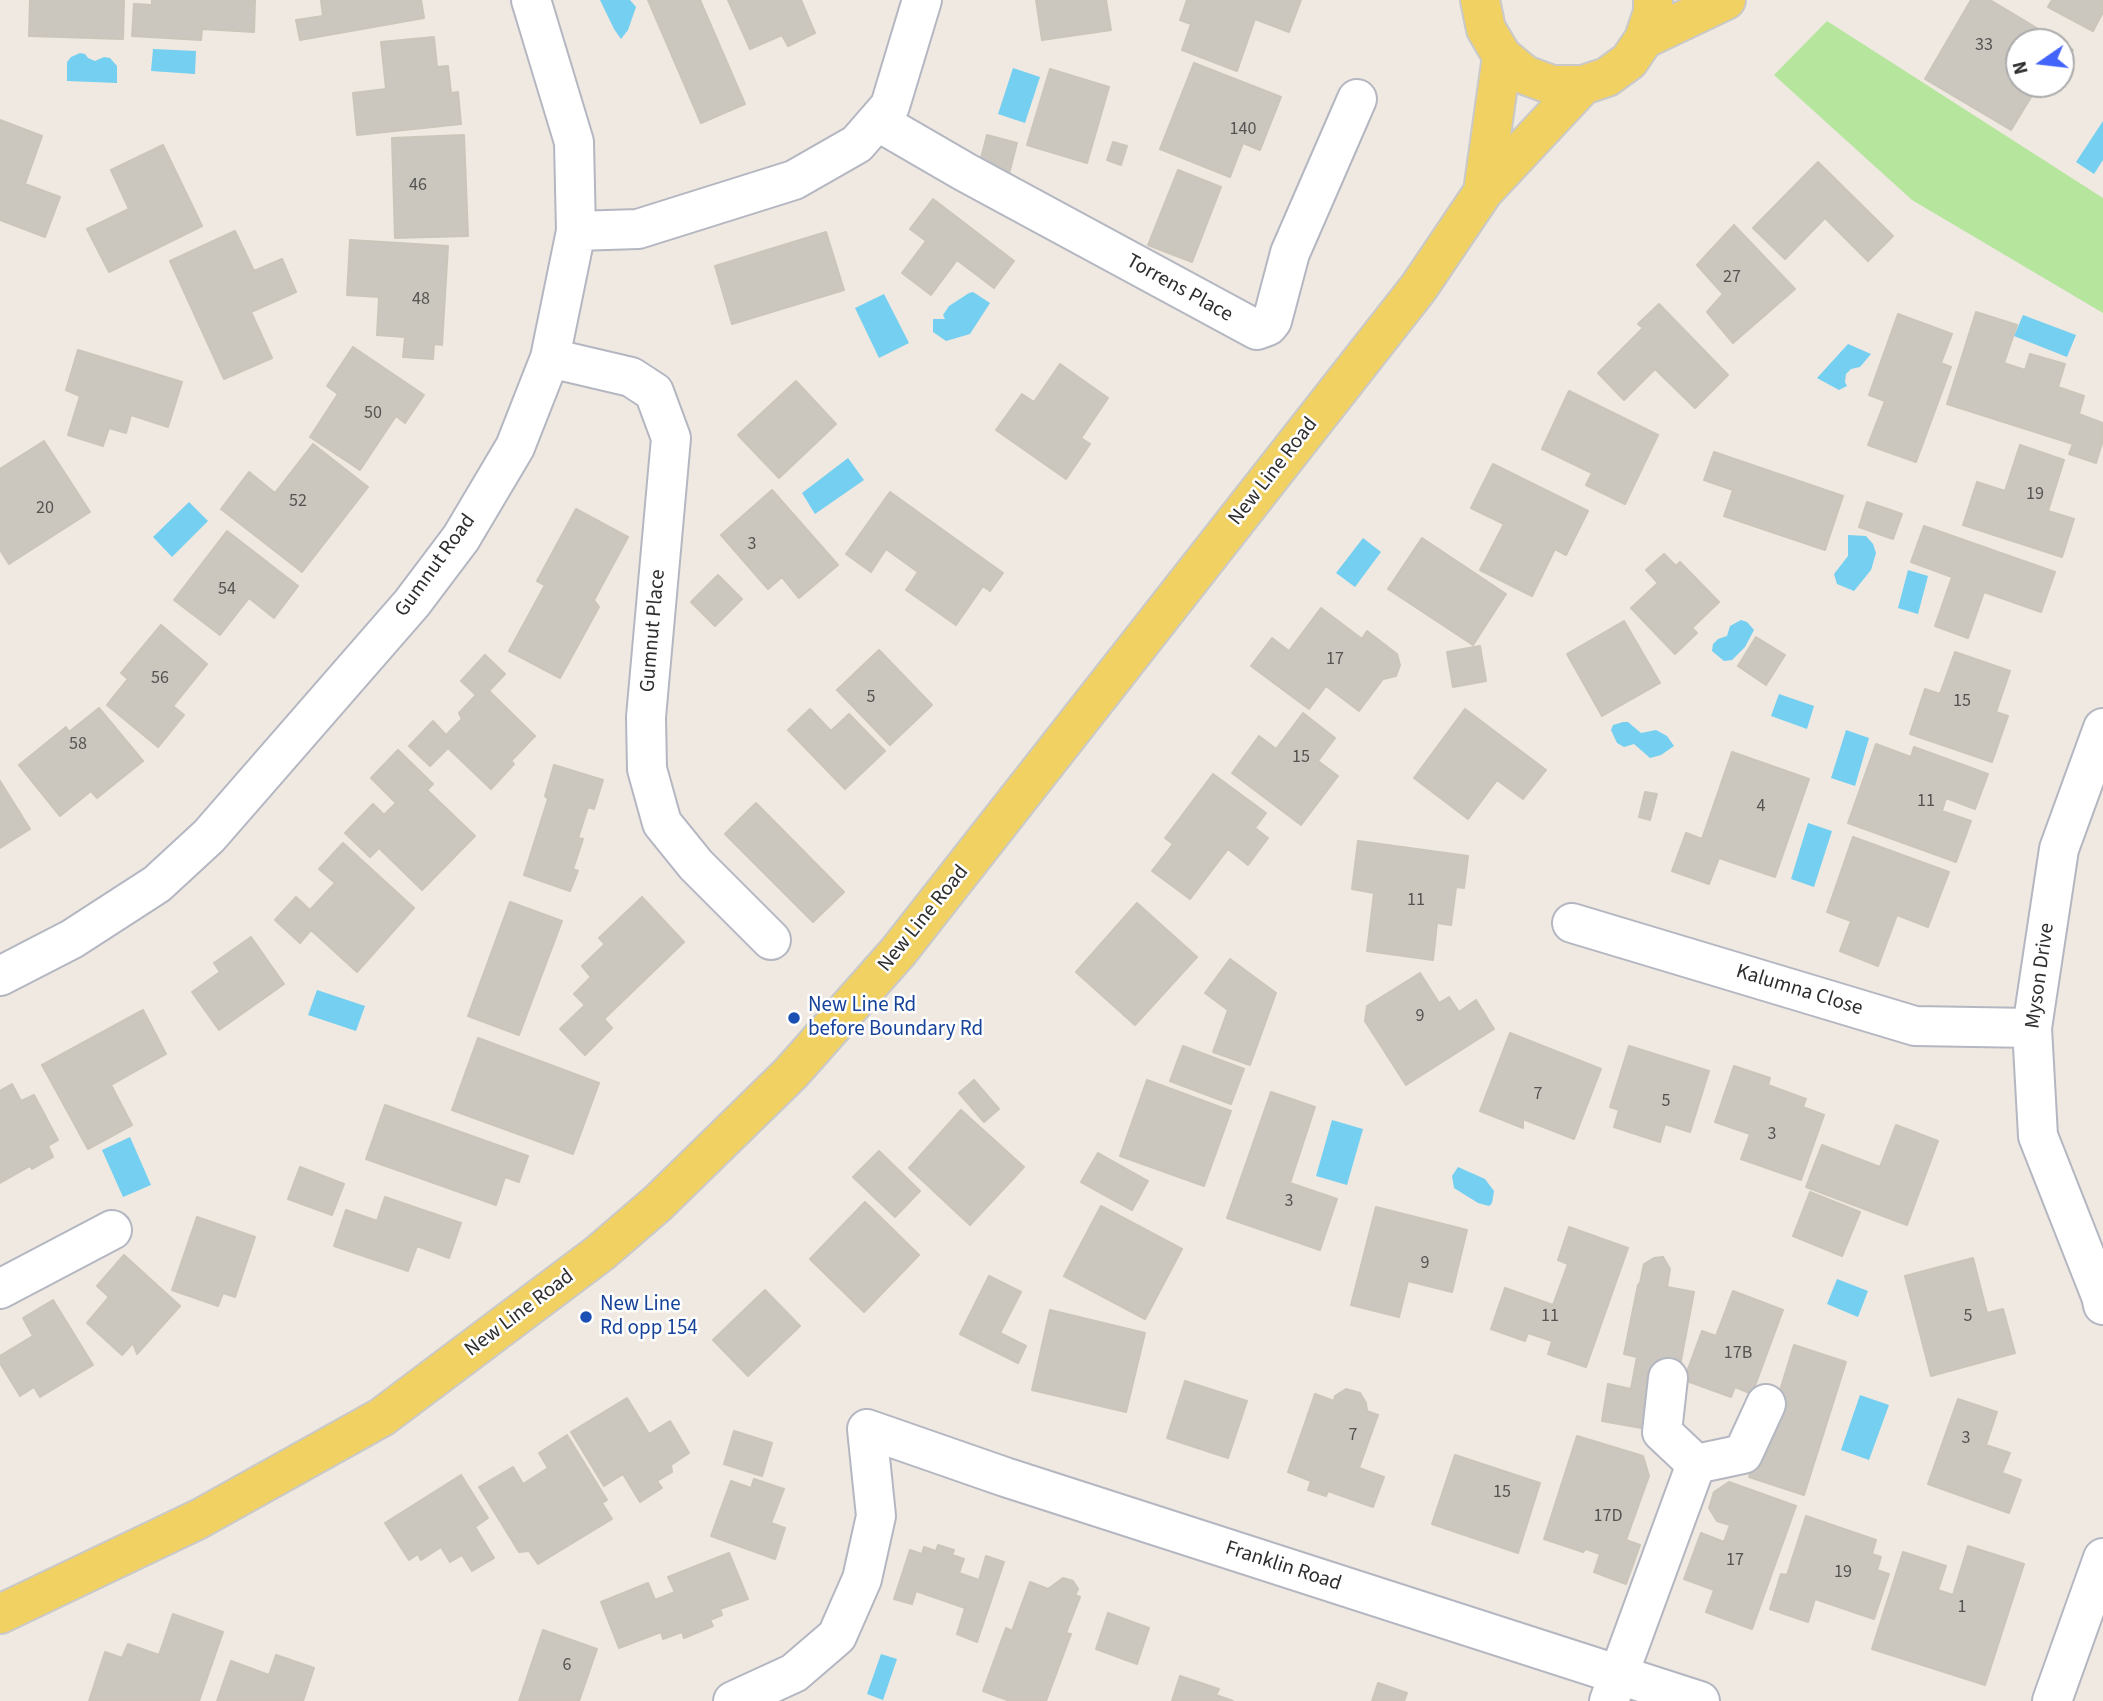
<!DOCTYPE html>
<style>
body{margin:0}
#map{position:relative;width:2103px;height:1701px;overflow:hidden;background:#efe9e1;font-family:"Source Sans 3",sans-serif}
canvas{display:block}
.north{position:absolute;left:2005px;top:28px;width:70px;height:70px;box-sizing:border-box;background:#fff;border:2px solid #ababab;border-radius:50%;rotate:256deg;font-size:19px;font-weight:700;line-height:28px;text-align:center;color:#2e2e2e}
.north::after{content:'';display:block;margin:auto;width:24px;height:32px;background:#4264fb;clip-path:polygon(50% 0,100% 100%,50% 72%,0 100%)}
</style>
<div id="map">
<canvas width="2103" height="1701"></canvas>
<div class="north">N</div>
</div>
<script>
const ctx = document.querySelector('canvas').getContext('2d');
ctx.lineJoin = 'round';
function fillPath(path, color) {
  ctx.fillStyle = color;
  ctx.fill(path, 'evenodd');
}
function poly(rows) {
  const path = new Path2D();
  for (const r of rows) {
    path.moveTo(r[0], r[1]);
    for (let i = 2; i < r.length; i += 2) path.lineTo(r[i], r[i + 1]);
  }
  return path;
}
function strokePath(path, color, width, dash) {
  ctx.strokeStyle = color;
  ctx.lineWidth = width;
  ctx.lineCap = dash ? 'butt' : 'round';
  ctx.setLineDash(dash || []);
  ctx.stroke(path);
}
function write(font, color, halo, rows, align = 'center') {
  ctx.font = font + ' "Source Sans 3",sans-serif';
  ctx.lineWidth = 5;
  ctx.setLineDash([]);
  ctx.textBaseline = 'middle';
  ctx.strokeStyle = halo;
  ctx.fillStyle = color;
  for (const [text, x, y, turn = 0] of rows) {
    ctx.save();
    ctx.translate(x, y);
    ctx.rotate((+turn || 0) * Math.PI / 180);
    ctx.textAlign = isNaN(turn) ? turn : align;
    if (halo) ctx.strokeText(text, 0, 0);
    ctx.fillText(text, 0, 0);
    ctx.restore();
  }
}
const green = poly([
 [1827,21,2103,198,2103,313,1912,200,1774,75]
]);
const water = poly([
 [600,0,630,0,636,7,628,30,621,39,614,29],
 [153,49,196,51,195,74,151,71],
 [80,53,85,54,88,58,95,61,104,57,110,58,117,66,117,83,67,81,67,62,71,57],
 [1013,68,1040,77,1025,123,998,114],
 [2103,121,2103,160,2094,174,2076,162],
 [973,292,990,303,970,334,946,341,933,332,933,319,945,319,943,315,949,306,969,293],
 [884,294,909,343,879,358,855,308],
 [2023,315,2076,335,2067,357,2014,336],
 [1848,344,1871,354,1860,367,1851,369,1846,374,1845,382,1847,386,1839,390,1817,378],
 [848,458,864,480,815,514,802,493],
 [189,502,208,521,172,557,153,537],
 [1848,535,1866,536,1873,544,1876,553,1871,570,1854,591,1837,584,1834,574,1848,556],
 [1363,538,1381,552,1355,587,1336,573],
 [1908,570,1928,576,1918,614,1898,608],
 [1741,620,1747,622,1754,630,1745,647,1732,660,1724,661,1712,651,1713,644,1718,639,1727,636,1730,626],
 [1779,694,1814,706,1807,729,1771,716],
 [1623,722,1628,722,1641,733,1656,730,1667,736,1674,746,1661,755,1650,758,1634,744,1624,747,1617,743,1611,730,1613,725],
 [1846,730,1869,738,1855,786,1831,778],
 [1808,823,1832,831,1814,887,1791,879],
 [317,990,365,1006,356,1031,308,1015],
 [1332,1120,1363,1129,1347,1185,1316,1176],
 [130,1137,151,1185,123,1197,102,1150],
 [1458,1167,1485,1179,1494,1191,1492,1203,1489,1206,1478,1203,1454,1188,1452,1176],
 [1837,1279,1868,1291,1858,1317,1827,1304],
 [1860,1395,1889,1405,1869,1460,1841,1450],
 [881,1654,897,1659,883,1700,867,1694]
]);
const building = poly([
 [30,0,124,0,123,39,29,36,30,0],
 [152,0,255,0,254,32,202,29,201,40,132,36,134,4,152,5,152,0],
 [321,0,421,0,424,18,300,40,296,20,323,16,321,0],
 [648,0,700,0,745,104,701,123,648,0],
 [728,0,801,0,815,33,788,46,782,35,750,49,728,0],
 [1036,0,1106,0,1111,30,1042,40,1036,0],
 [1187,0,1301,0,1289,32,1255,19,1237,71,1182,50,1191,24,1180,20,1187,0],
 [1971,0,1990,0,2060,42,2019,42,2019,84,2039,84,2011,130,1925,79,1971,0],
 [2052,0,2103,0,2103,12,2093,31,2048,7,2052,0],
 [434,37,437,67,448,66,451,93,458,92,461,124,357,135,353,93,386,89,381,42,434,37],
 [2061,43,2073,50,2061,70,2061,43],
 [1194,63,1281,97,1260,150,1243,143,1230,177,1160,149,1194,63],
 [1050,69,1109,87,1087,163,1027,145,1050,69],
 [0,120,42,136,25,184,60,197,45,237,0,220,0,120],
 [464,135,468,236,395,238,392,138,464,135],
 [987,135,1017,143,1009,174,979,166,987,135],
 [1113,142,1127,146,1121,165,1107,160,1113,142],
 [163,145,202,226,109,272,87,229,129,209,111,170,163,145],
 [1818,162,1893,236,1868,261,1825,218,1785,259,1753,228,1818,162],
 [1178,170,1221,187,1192,262,1148,245,1178,170],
 [933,199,1014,261,994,288,957,260,931,295,902,273,926,241,910,229,933,199],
 [1734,225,1795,289,1733,343,1707,312,1723,294,1697,265,1734,225],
 [235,231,254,271,282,259,296,292,251,312,272,358,224,379,170,261,235,231],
 [826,232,844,290,732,324,715,266,826,232],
 [350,240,448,246,442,345,434,344,433,359,403,357,405,337,377,335,379,297,347,295,350,240],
 [1659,304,1728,375,1695,408,1655,369,1624,400,1598,373,1643,328,1638,324,1659,304],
 [1976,312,2017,325,2004,363,2025,370,2030,354,2065,364,2058,387,2084,396,2079,414,2103,423,2103,440,2096,463,2069,454,2073,444,1947,404,1976,312],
 [1898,314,1952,334,1941,363,1951,367,1916,462,1868,445,1885,401,1869,395,1898,314],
 [353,347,424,395,405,423,396,416,360,470,310,437,338,394,327,386,353,347],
 [78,350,182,382,168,427,131,415,126,433,109,428,103,446,68,435,80,396,66,390,78,350],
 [1060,364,1108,398,1081,438,1090,444,1066,479,996,430,1022,394,1034,402,1060,364],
 [796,381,836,424,779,478,738,435,796,381],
 [1569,391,1658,435,1625,504,1586,485,1592,473,1542,449,1569,391],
 [44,441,90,512,9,564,0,550,0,469,44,441],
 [313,444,368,487,302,572,221,509,249,472,275,493,313,444],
 [2020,445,2064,460,2048,511,2074,519,2062,557,1963,525,1977,482,2005,491,2020,445],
 [1714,452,1843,496,1825,550,1724,516,1733,490,1704,480,1714,452],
 [1493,464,1588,511,1566,555,1555,549,1532,596,1480,570,1504,524,1471,508,1493,464],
 [772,490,838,565,799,598,782,577,768,589,721,535,772,490],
 [890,492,1003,573,990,591,983,586,956,625,906,590,918,572,886,549,871,572,846,554,890,492],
 [1867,502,1902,514,1893,539,1859,527,1867,502],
 [576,509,628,537,594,600,599,607,560,678,509,651,545,585,537,581,576,509],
 [1924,526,2055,572,2041,612,1984,592,1968,638,1935,626,1952,577,1911,562,1924,526],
 [227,531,298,586,274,618,249,598,220,635,174,600,227,531],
 [1422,538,1506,594,1473,645,1388,589,1422,538],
 [1664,554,1676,566,1680,562,1719,602,1692,628,1697,633,1675,654,1631,608,1658,583,1646,570,1664,554],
 [718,575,742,599,715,626,691,602,718,575],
 [1321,608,1362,639,1367,631,1397,654,1400,665,1396,676,1383,679,1359,711,1326,686,1309,709,1251,666,1272,638,1289,651,1321,608],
 [1624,621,1660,683,1602,716,1567,654,1624,621],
 [161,625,207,664,173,706,184,715,158,747,107,705,128,679,121,673,161,625],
 [1756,637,1785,655,1766,685,1738,666,1756,637],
 [1480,646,1486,681,1453,687,1447,652,1480,646],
 [879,650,932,705,890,745,837,690,879,650],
 [1955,652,2010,671,1996,712,2008,716,1992,762,1910,734,1925,689,1940,694,1955,652],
 [485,655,505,674,489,691,535,736,511,761,514,764,491,789,448,748,430,766,409,746,433,721,446,735,462,719,459,713,476,695,461,681,485,655],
 [99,708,143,761,97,798,91,791,60,816,19,765,66,727,69,732,99,708],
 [810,709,831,731,849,714,885,751,845,789,788,730,810,709],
 [1465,709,1546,770,1523,799,1497,780,1468,819,1414,778,1465,709],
 [1303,713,1335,738,1318,761,1338,776,1301,825,1232,773,1259,736,1276,749,1303,713],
 [1876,744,1911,757,1914,747,1988,774,1975,809,1946,798,1942,811,1971,821,1956,862,1848,823,1876,744],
 [398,750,433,784,427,790,475,836,422,890,379,848,370,857,345,833,373,804,384,815,396,803,371,778,398,750],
 [1732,752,1809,779,1775,877,1719,858,1709,884,1672,871,1686,833,1702,839,1732,752],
 [554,765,603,780,594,809,588,807,578,838,583,839,573,869,578,871,570,891,524,875,548,799,545,796,554,765],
 [1213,774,1266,813,1255,828,1268,838,1248,865,1228,849,1190,899,1152,871,1173,844,1165,838,1213,774],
 [0,781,30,829,0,848,0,781],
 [1645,792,1657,794,1650,820,1639,817,1645,792],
 [756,803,844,892,813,922,725,834,756,803],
 [1853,837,1949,872,1928,927,1897,915,1878,966,1840,951,1851,921,1827,912,1853,837],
 [1358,841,1468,856,1464,888,1456,887,1451,925,1437,923,1433,960,1367,951,1374,893,1352,889,1358,841],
 [343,843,414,908,357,972,311,930,300,943,275,920,296,897,310,910,335,883,319,869,343,843],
 [642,897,684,942,604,1019,612,1028,585,1055,560,1029,585,1005,574,994,591,977,582,966,605,944,599,938,642,897],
 [510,902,562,921,519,1035,468,1016,510,902],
 [1137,903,1197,957,1135,1025,1076,972,1137,903],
 [251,937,284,984,219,1030,192,992,220,972,214,963,251,937],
 [1230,959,1276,993,1250,1065,1213,1052,1228,1010,1205,993,1230,959],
 [1420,973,1439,1003,1449,997,1459,1012,1476,1000,1494,1029,1406,1085,1365,1021,1367,1006,1420,973],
 [143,1010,166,1054,111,1085,132,1125,88,1149,42,1065,143,1010],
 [1510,1033,1601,1069,1574,1139,1523,1119,1523,1128,1480,1111,1510,1033],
 [478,1038,599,1083,573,1154,452,1110,478,1038],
 [1183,1046,1244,1069,1231,1104,1170,1081,1183,1046],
 [1629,1046,1709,1071,1690,1132,1665,1124,1660,1142,1614,1127,1619,1110,1610,1107,1629,1046],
 [1734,1066,1770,1078,1768,1085,1806,1099,1803,1107,1824,1115,1801,1180,1741,1159,1750,1134,1715,1122,1734,1066],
 [974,1080,999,1109,984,1122,959,1093,974,1080],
 [1147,1080,1231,1111,1204,1186,1120,1156,1147,1080],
 [12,1084,21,1101,34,1095,58,1140,48,1146,53,1157,32,1169,30,1166,0,1183,0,1091,12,1084],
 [1271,1092,1315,1107,1290,1183,1337,1199,1320,1250,1227,1218,1271,1092],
 [385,1105,528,1156,519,1182,505,1177,496,1205,366,1159,385,1105],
 [961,1110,1024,1167,970,1225,909,1168,961,1110],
 [1896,1125,1938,1141,1907,1225,1806,1187,1822,1145,1880,1167,1896,1125],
 [879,1151,920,1191,895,1217,853,1177,879,1151],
 [1098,1153,1148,1181,1132,1210,1081,1182,1098,1153],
 [300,1167,344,1184,332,1215,288,1199,300,1167],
 [1810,1192,1860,1212,1842,1256,1793,1236,1810,1192],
 [385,1197,461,1223,449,1258,417,1246,408,1271,334,1246,346,1210,377,1221,385,1197],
 [865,1202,919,1255,864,1312,810,1259,865,1202],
 [1101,1206,1182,1249,1145,1319,1064,1276,1101,1206],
 [1376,1207,1467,1230,1452,1292,1408,1281,1399,1317,1351,1305,1376,1207],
 [197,1217,255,1237,235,1297,223,1293,218,1306,172,1290,197,1217],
 [1569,1227,1628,1248,1586,1367,1548,1354,1552,1341,1528,1333,1525,1341,1491,1329,1505,1288,1553,1305,1568,1264,1558,1260,1569,1227],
 [124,1255,180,1306,137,1354,133,1343,122,1355,87,1323,109,1297,97,1286,124,1255],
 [1663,1257,1670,1269,1667,1287,1694,1292,1679,1371,1647,1429,1602,1421,1608,1384,1631,1389,1637,1357,1624,1354,1638,1285,1640,1283,1644,1264,1654,1258,1663,1257],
 [1973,1258,1987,1313,2003,1309,2015,1353,1931,1376,1905,1276,1973,1258],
 [989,1276,1021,1292,1000,1333,1026,1346,1018,1363,960,1334,989,1276],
 [765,1290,800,1326,748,1376,713,1340,765,1290],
 [1733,1291,1783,1310,1752,1394,1735,1387,1731,1397,1684,1380,1702,1331,1716,1336,1733,1291],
 [53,1300,93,1365,40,1397,34,1387,20,1396,0,1363,0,1356,33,1336,23,1318,53,1300],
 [1050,1310,1145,1333,1126,1412,1032,1390,1050,1310],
 [1794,1345,1846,1362,1804,1495,1749,1477,1766,1422,1778,1397,1794,1345],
 [1185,1381,1247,1401,1228,1458,1167,1438,1185,1381],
 [1346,1389,1360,1393,1366,1403,1367,1411,1378,1415,1359,1468,1384,1477,1373,1507,1328,1491,1326,1496,1308,1490,1311,1481,1288,1472,1315,1394,1334,1401,1335,1396,1346,1389],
 [627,1398,649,1434,670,1421,689,1453,671,1465,672,1472,657,1481,662,1488,640,1502,623,1474,604,1486,571,1432,627,1398],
 [1958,1399,1997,1412,1986,1445,2010,1453,2002,1473,2021,1480,2009,1513,1928,1484,1958,1399],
 [734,1431,772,1443,762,1476,724,1464,734,1431],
 [567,1435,607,1500,602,1503,612,1519,538,1564,529,1551,519,1552,479,1487,513,1467,523,1484,548,1468,539,1453,567,1435],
 [1577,1436,1643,1456,1649,1476,1626,1540,1640,1545,1626,1584,1594,1572,1600,1554,1586,1549,1583,1552,1544,1539,1577,1436],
 [1455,1455,1540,1483,1518,1553,1432,1524,1455,1455],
 [461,1475,488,1518,475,1527,494,1558,472,1571,462,1555,450,1562,441,1547,421,1560,418,1554,409,1560,385,1523,461,1475],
 [754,1479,784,1489,771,1523,785,1528,775,1559,711,1536,731,1481,751,1488,754,1479],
 [1729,1482,1796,1506,1752,1629,1706,1612,1714,1590,1684,1579,1701,1533,1724,1542,1730,1525,1717,1521,1709,1508,1714,1492,1729,1482],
 [1806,1516,1876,1540,1872,1554,1881,1557,1877,1570,1889,1574,1874,1619,1815,1599,1808,1622,1770,1609,1781,1574,1787,1575,1806,1516],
 [938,1545,954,1550,952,1555,964,1559,959,1573,979,1580,986,1556,1004,1562,977,1642,957,1634,965,1608,916,1591,912,1604,894,1599,910,1550,922,1554,924,1547,936,1551,938,1545],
 [1968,1546,2024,1564,1985,1685,1872,1649,1903,1552,1946,1566,1938,1590,1953,1595,1968,1546],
 [729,1553,748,1599,720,1609,722,1615,710,1620,713,1626,684,1638,682,1632,663,1639,661,1632,619,1648,601,1602,648,1583,655,1600,675,1592,668,1577,729,1553],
 [1063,1578,1073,1581,1078,1589,1075,1595,1080,1597,1066,1633,1071,1634,1046,1701,1010,1701,983,1691,1006,1628,1012,1631,1030,1582,1048,1589,1063,1578],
 [1108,1613,1149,1628,1137,1664,1096,1649,1108,1613],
 [173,1614,223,1632,199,1701,89,1701,105,1652,122,1658,128,1644,159,1655,173,1614],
 [543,1630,597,1649,579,1701,519,1701,543,1630],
 [276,1655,314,1668,303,1701,217,1701,231,1661,269,1675,276,1655],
 [1180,1676,1219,1689,1216,1695,1233,1701,1172,1701,1180,1676],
 [1378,1683,1407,1693,1404,1701,1372,1701,1378,1683]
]);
const minor = poly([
 [877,121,965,172,1257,330,1268,326,1272,321,1290,253,1357,99],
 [576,231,638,229,794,180,857,144,890,106,922,0],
 [550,358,631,377,654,392,671,438,646,717,647,769,662,823,696,865,771,940],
 [2103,728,2059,849,2032,1028,2038,1136,2101,1296,2103,1305],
 [1572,923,1915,1026,2032,1028],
 [0,976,72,939,157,884,209,836,412,603,461,538,515,447,550,358,576,231,574,142,531,0],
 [0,1289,112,1230],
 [1696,1464,1743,1454,1766,1404],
 [733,1701,794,1673,837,1636,862,1579,876,1516,867,1429,1005,1477,1700,1701],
 [1609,1701,1696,1464,1662,1432,1668,1378],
 [2052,1701,2103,1558]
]);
const major = poly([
 [1480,0,1486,29,1502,56,1525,75,1552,85,1583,85,1607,77,1629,61,1644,39,1653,12,1653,0],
 [1644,39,1726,0],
 [1483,192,1502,56],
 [0,1614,199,1519,382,1417,600,1253,658,1203,791,1073,898,952,1419,287,1483,192,1583,85]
]);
const markers = [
 [794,1018,7,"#1a4fb4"],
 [586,1317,7,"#1a4fb4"]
];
const numberNames = [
 ["33",1984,46],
 ["140",1243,130],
 ["46",418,186],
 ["27",1732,278],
 ["48",421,300],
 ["50",373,414],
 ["19",2035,495],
 ["52",298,502],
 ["20",45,509],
 ["3",752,545],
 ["54",227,590],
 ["17",1335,660],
 ["56",160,679],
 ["5",871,698],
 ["15",1962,702],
 ["58",78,745],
 ["15",1301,758],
 ["11",1926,802],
 ["4",1761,807],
 ["11",1416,901],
 ["9",1420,1017],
 ["7",1538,1095],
 ["5",1666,1102],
 ["3",1772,1135],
 ["3",1289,1202],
 ["9",1425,1264],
 ["11",1550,1317],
 ["5",1968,1317],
 ["17B",1738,1354],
 ["7",1353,1436],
 ["3",1966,1439],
 ["15",1502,1493],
 ["17D",1608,1517],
 ["17",1735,1561],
 ["19",1843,1573],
 ["1",1962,1608],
 ["6",567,1666]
];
const streetNames = [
 ["Torrens Place",1179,289,29],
 ["New Line Road",1274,472,-52],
 ["Gumnut Road",436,566,-54],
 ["Gumnut Place",654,631,-85],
 ["New Line Road",924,919,-51],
 ["Myson Drive",2041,976,-82],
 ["Kalumna Close",1799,991,17],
 ["New Line Road",520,1314,-37],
 ["Franklin Road",1283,1567,18]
];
const transitNames = [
 ["New Line Rd",808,1006],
 ["before Boundary Rd",808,1030],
 ["New Line",600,1305],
 ["Rd opp 154",600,1329]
];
fillPath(green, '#b6e59e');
fillPath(water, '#75cff0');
fillPath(building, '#cbc7bf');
strokePath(building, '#cbc5ba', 2);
strokePath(minor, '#b4b7c1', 42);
strokePath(major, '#c9c9c9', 42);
strokePath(minor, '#fff', 38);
strokePath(major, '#f2d163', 38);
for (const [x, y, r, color] of markers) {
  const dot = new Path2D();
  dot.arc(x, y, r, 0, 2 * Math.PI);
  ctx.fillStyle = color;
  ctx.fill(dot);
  strokePath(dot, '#fff', 2.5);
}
write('18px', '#555452', null, numberNames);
write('21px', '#2e2e2e', '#fff', streetNames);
write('21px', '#164399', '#fff', transitNames, 'left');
</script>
